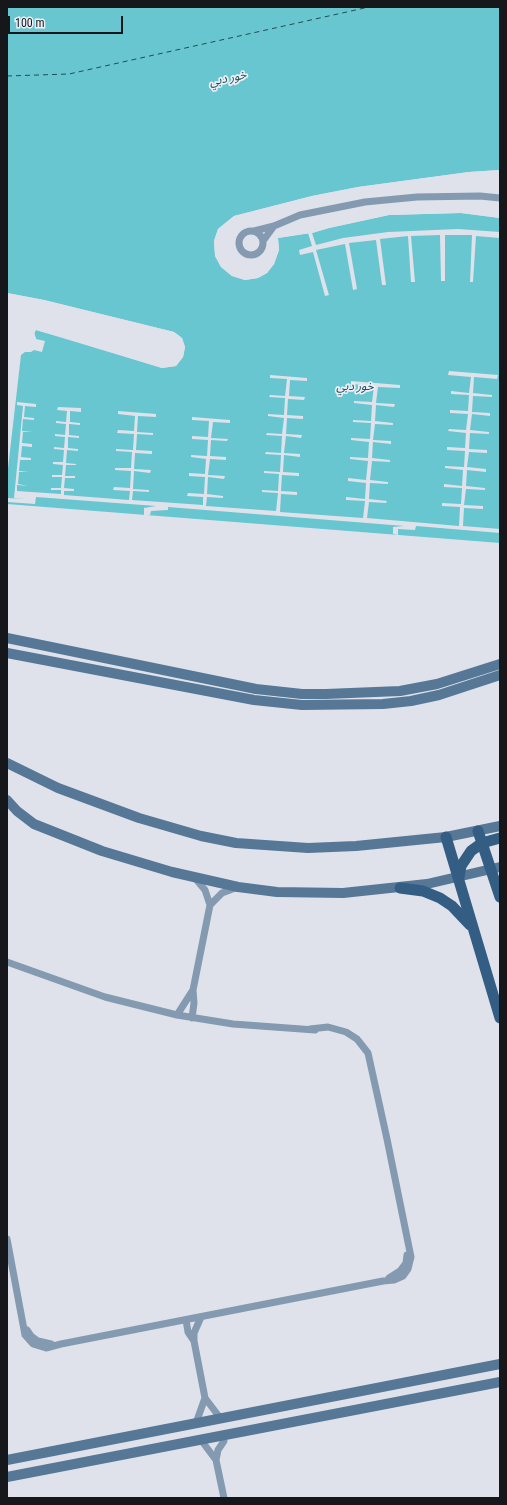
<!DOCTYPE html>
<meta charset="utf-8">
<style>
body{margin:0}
#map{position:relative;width:507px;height:1505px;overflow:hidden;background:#dfe2ea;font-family:"Roboto Condensed",sans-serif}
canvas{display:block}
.frame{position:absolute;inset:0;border:8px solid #16171a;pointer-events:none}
.scale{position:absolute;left:8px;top:16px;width:115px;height:18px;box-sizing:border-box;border:2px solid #16171a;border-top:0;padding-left:5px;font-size:12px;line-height:14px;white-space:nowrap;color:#16171a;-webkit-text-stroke:3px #eceff7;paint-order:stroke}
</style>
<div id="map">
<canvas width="507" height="1505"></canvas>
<div class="frame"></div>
<div class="scale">100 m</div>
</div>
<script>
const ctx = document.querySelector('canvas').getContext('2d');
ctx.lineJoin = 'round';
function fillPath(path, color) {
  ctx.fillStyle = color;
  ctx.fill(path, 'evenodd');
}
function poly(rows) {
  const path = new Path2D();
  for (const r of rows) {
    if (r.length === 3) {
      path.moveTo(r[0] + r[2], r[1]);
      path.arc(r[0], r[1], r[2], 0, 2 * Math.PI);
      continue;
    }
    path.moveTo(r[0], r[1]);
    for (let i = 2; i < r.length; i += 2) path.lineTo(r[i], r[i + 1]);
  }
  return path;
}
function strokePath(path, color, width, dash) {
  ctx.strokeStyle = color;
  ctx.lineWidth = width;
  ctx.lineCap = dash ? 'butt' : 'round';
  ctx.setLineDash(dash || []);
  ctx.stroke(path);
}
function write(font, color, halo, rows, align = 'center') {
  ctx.font = font + ' "Roboto Condensed","Noto Sans Arabic",sans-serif';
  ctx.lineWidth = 3.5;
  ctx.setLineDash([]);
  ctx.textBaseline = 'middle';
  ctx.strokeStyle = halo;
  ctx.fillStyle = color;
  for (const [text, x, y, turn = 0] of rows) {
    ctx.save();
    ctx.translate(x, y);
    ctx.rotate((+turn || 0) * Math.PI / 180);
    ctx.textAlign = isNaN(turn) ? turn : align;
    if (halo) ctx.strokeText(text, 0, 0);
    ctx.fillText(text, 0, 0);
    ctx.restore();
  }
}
const water = poly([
 [7,7,500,7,500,170,469,172,358,187,312,196,234,216,218,229,214,241,215,256,221,267,232,276,245,280,258,278,267,273,274,264,279,250,278,238,312,233,329,228,389,215,461,213,500,218,500,543,7,504,7,477,21,355,25,352,31,352,34,350,42,352,45,341,36,339,34,331,36,330,72,340,162,368,176,366,183,357,185,347,182,338,174,332,44,300,7,293]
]);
const pier = poly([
 [500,170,500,172,469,174,358,189,313,198,235,218,220,230,216,242,217,255,223,266,233,274,245,278,257,276,266,271,272,263,277,250,276,238,277,236,312,231,328,226,389,213,461,211,500,216,500,218,461,213,389,215,329,228,312,233,316,245,343,238,388,232,458,229,500,232,500,238,476,236,473,282,470,282,472,235,445,235,445,281,441,281,440,235,411,236,415,282,411,282,408,236,380,239,386,285,382,285,376,240,349,243,357,289,353,290,345,244,316,250,329,295,325,296,313,252,300,255,299,250,312,246,308,233,278,238,279,250,274,264,267,273,258,278,245,280,232,276,221,267,215,256,214,241,218,229,234,216,312,196,358,187,469,172],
 [7,293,44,300,174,332,182,338,185,347,183,357,176,366,162,368,36,330,34,334,36,339,33,338,32,330,36,328,162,366,175,364,181,356,183,347,180,339,173,333,43,302,7,295],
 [449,371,498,375,497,379,474,377,473,393,492,395,492,397,473,396,472,412,490,413,490,416,472,414,470,430,489,432,489,434,470,433,469,449,487,450,487,453,469,452,467,467,486,469,486,472,467,470,466,486,485,488,485,490,466,489,464,505,483,506,483,509,464,508,463,526,500,529,500,533,416,526,415,530,398,529,398,535,393,534,393,527,404,526,168,507,168,510,151,511,150,515,144,515,144,508,156,506,36,497,35,504,7,502,7,498,26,499,14,498,23,406,17,405,17,402,36,404,36,407,25,406,24,417,34,418,34,420,23,419,22,431,33,432,23,432,22,443,32,444,32,447,22,446,21,457,31,458,31,460,20,460,19,471,29,472,19,472,18,484,28,486,17,485,17,491,61,494,61,490,51,490,51,488,61,488,62,477,52,477,52,475,62,475,63,465,53,464,53,462,63,462,64,450,54,449,54,447,64,448,65,437,55,436,55,434,65,435,66,424,56,423,56,421,66,422,67,411,57,410,58,407,81,408,81,412,70,411,70,422,80,423,80,425,69,424,69,435,79,436,79,438,68,437,68,448,78,449,78,451,67,450,66,463,76,464,76,465,66,465,65,476,75,476,75,478,65,478,64,488,74,489,74,491,64,491,64,495,129,500,130,491,113,490,114,487,130,488,131,471,115,470,115,468,131,468,132,452,116,451,116,449,133,450,134,434,117,433,118,430,134,431,135,416,118,414,118,411,156,414,156,417,138,416,137,432,153,433,153,435,137,434,136,450,152,451,152,454,135,453,134,469,151,470,150,473,134,471,133,489,149,490,149,492,133,491,132,500,203,505,203,497,187,496,188,493,204,494,205,477,189,476,189,473,205,474,206,459,191,457,191,455,207,456,208,440,192,439,192,436,208,437,209,421,192,420,192,417,230,420,230,423,213,422,211,438,228,439,227,441,211,440,210,456,226,457,226,460,210,459,208,475,225,476,224,479,208,477,207,494,223,496,223,498,207,497,206,506,276,511,278,493,262,492,262,490,278,491,279,474,264,473,264,471,280,472,281,455,265,454,266,452,281,453,282,436,266,435,267,433,282,434,284,418,268,416,268,414,284,415,285,398,269,397,270,395,285,396,287,379,270,378,270,375,307,378,307,381,290,380,289,396,305,397,304,400,288,399,287,415,303,416,303,419,287,418,286,434,302,435,301,438,286,436,284,453,300,454,300,457,284,455,283,472,299,473,299,476,282,475,281,491,297,492,297,495,281,494,280,512,363,518,365,501,346,500,346,497,365,499,366,483,348,481,348,478,366,480,368,461,350,459,350,457,368,458,369,442,351,440,351,438,370,439,371,423,353,422,353,420,371,421,372,405,354,403,354,401,372,402,374,386,351,384,351,381,400,385,400,388,378,387,376,403,395,404,394,407,376,405,375,421,393,423,393,425,375,424,373,440,391,441,391,444,373,442,372,458,390,460,390,462,372,461,370,480,388,482,388,484,370,483,369,499,387,501,386,503,369,502,367,518,459,526,460,507,442,506,442,503,461,504,462,488,444,487,444,484,462,486,463,470,445,468,445,466,464,467,465,451,447,450,447,447,465,448,466,433,448,431,449,429,466,430,468,414,450,413,450,410,468,411,469,395,451,394,451,391,469,393,471,377,448,375]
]);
const ferry = poly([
 [7,76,69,74,369,7]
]);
const street = poly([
 [251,243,12],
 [254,231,274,226,300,215,365,202,417,197,480,196,500,198],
 [263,241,274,226],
 [210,905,222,893,238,887],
 [7,962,105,997,177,1015,233,1024,315,1030],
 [177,1015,193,990,210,905,205,890,195,878],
 [192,1018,194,1003,193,990],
 [7,1239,25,1335,33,1344,46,1348,61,1344,383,1281,394,1280,403,1276,408,1269,411,1257,387,1139,368,1053,357,1039,346,1032,328,1027,310,1029],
 [389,1278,400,1271,406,1263,407,1255],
 [201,1317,194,1333,194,1341,205,1398,221,1419],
 [186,1320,188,1332,194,1341],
 [27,1330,31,1336,38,1341,51,1344],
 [196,1423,205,1398],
 [201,1440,216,1460,224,1498],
 [216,1460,218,1450,224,1441,223,1435]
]);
const secondary = poly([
 [7,638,256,689,302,694,326,694,400,691,437,684,500,664],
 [7,653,254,700,302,705,383,704,411,701,439,695,500,675],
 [7,763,58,788,139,818,201,836,236,843,308,848,356,846,446,837,500,826],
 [7,800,17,811,34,824,102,851,172,872,238,887,277,892,343,893,427,884,500,867],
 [7,1460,500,1364],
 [7,1477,500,1382]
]);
const primary = poly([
 [478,831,500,897],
 [446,837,500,1018],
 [459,877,461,866,471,851,482,843,500,838],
 [400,888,423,891,440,898,452,906,470,925]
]);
const waterNames = [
 ["خور دبي",228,79,-12],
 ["خور دبي",355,387]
];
fillPath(water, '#67c6cf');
fillPath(pier, '#dfe2ea');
strokePath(ferry, '#224e52', 1, [5, 4]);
strokePath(street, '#849ab0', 7);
strokePath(secondary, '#567796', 10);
strokePath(primary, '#345d83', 11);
write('italic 12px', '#224e52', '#eceff7', waterNames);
</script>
